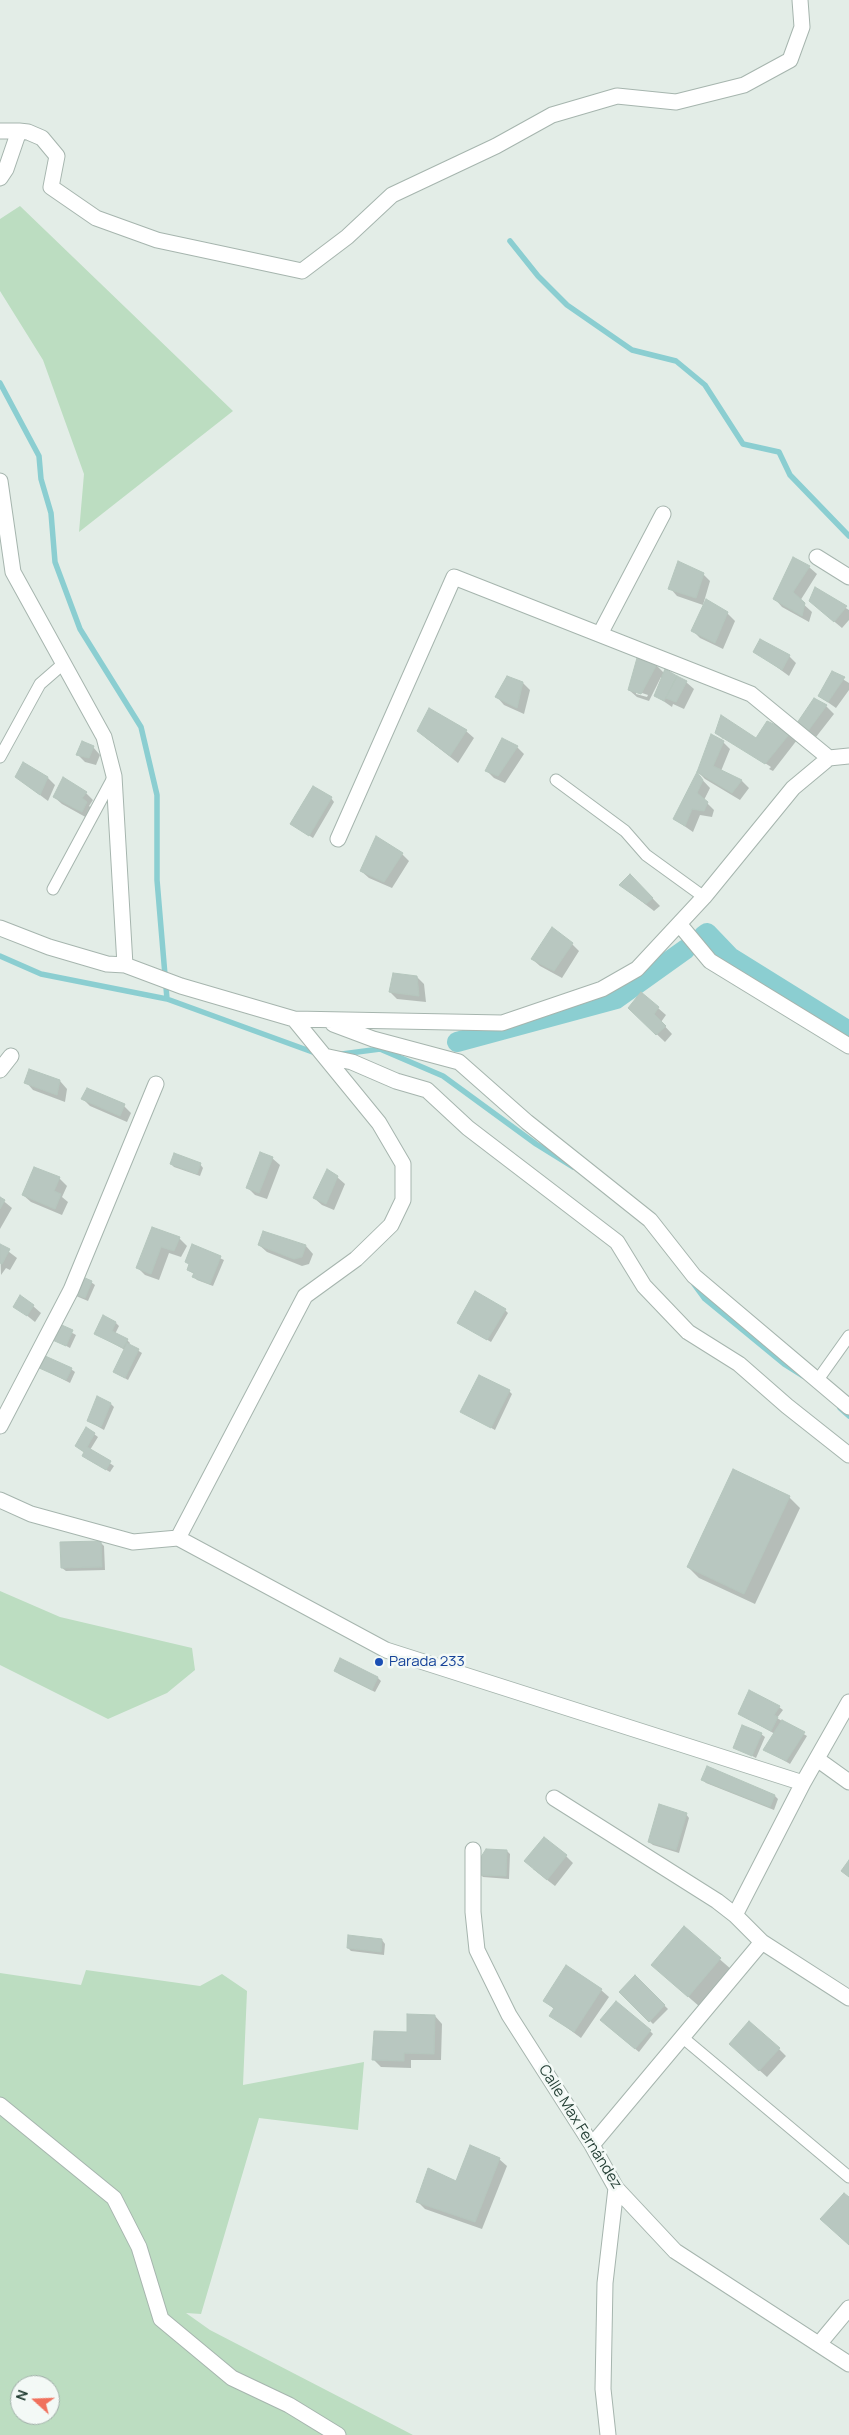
<!DOCTYPE html>
<meta charset="utf-8">
<style>
body{margin:0}
#map{position:relative;width:849px;height:2435px;overflow:hidden;background:#e3ede7;font-family:Manrope,sans-serif}
canvas{display:block}
.north{position:absolute;left:10px;top:2375px;width:50px;height:50px;box-sizing:border-box;background:#f3f9f6;border:1px solid #a0aea8;border-radius:50%;rotate:290deg;font-size:14px;font-weight:700;line-height:20px;text-align:center;color:#233e34}
.north::after{content:'';display:block;margin:auto;width:18px;height:22px;background:#f0715d;clip-path:polygon(50% 0,100% 100%,50% 72%,0 100%)}
</style>
<div id="map">
<canvas width="849" height="2435"></canvas>
<div class="north">N</div>
</div>
<script>
const ctx = document.querySelector('canvas').getContext('2d');
ctx.lineJoin = 'round';
function fillPath(path, color) {
  ctx.fillStyle = color;
  ctx.fill(path, 'evenodd');
}
function poly(rows) {
  const path = new Path2D();
  for (const r of rows) {
    path.moveTo(r[0], r[1]);
    for (let i = 2; i < r.length; i += 2) path.lineTo(r[i], r[i + 1]);
  }
  return path;
}
function strokePath(path, color, width, dash) {
  ctx.strokeStyle = color;
  ctx.lineWidth = width;
  ctx.lineCap = dash ? 'butt' : 'round';
  ctx.setLineDash(dash || []);
  ctx.stroke(path);
}
function write(font, color, halo, rows, align = 'center') {
  ctx.font = font + ' Manrope,sans-serif';
  ctx.lineWidth = 5;
  ctx.setLineDash([]);
  ctx.textBaseline = 'middle';
  ctx.strokeStyle = halo;
  ctx.fillStyle = color;
  for (const [text, x, y, turn = 0] of rows) {
    ctx.save();
    ctx.translate(x, y);
    ctx.rotate((+turn || 0) * Math.PI / 180);
    ctx.textAlign = isNaN(turn) ? turn : align;
    if (halo) ctx.strokeText(text, 0, 0);
    ctx.fillText(text, 0, 0);
    ctx.restore();
  }
}
const green = poly([
 [20,206,233,411,79,532,84,474,43,360,0,291,0,219],
 [0,1591,60,1617,192,1648,195,1670,167,1693,108,1719,0,1665],
 [86,1970,200,1986,222,1974,247,1991,243,2085,364,2062,358,2130,259,2118,201,2314,186,2313,210,2330,413,2435,0,2435,0,1973,81,1985],
 [20,2385,50,2385,50,2415,20,2415]
]);
const shadow = poly([
 [809,567,817,574,800,601,812,612,809,622,782,607,775,599],
 [703,574,710,581,703,605,677,596,670,588],
 [815,589,849,610,849,620,842,628,818,608],
 [727,613,735,621,723,649,700,638,692,630],
 [755,651,789,656,796,663,789,676],
 [656,665,664,673,665,671,686,682,694,689,684,709,673,704,672,707,656,696,662,678,661,677,649,701,637,697,629,690],
 [636,691,648,695,647,697,636,694],
 [833,673,849,683,849,690,836,708,819,696],
 [523,683,530,690,524,714,504,705,497,697],
 [814,700,826,706,834,714,816,737,806,730],
 [430,710,466,731,474,738,458,763,426,738],
 [717,732,756,739,790,733,797,740,773,771,769,769,771,767,723,736,723,739],
 [723,742,730,749,721,771,742,781,749,788,740,800,705,779,698,772],
 [93,747,100,755,96,765,85,762,77,754],
 [517,747,524,754,505,783,494,778,487,771],
 [697,774,710,788,704,800,714,810,712,817,700,815,693,832,674,819],
 [16,777,48,778,55,785,48,801],
 [86,793,93,800,89,806,94,810,89,819,62,804,54,797],
 [331,798,334,802,313,838,291,824],
 [402,854,409,861,392,888,369,878,361,871],
 [630,875,660,906,654,911,620,885],
 [572,944,579,951,562,978,540,966,532,959],
 [417,977,424,984,426,1002,397,999,390,992],
 [629,1008,658,1008,666,1015,661,1022,672,1034,665,1042],
 [60,1081,67,1089,65,1102,33,1090,26,1082],
 [83,1099,124,1106,131,1113,127,1122,90,1106],
 [272,1158,280,1165,267,1199,255,1195,247,1187],
 [171,1164,200,1164,203,1168,200,1176,174,1167],
 [337,1177,345,1184,334,1210,322,1205,314,1198],
 [59,1178,67,1186,62,1197,68,1202,62,1215,31,1202,23,1195],
 [0,1198,12,1208,0,1229],
 [153,1228,179,1238,187,1246,181,1257,169,1253,159,1280,145,1275,138,1268],
 [0,1245,17,1258,10,1270,6,1268,1,1275],
 [192,1245,224,1260,213,1286,197,1280,193,1276,194,1274,188,1270,190,1265,186,1261],
 [259,1245,306,1246,313,1254,309,1264,302,1266,267,1252],
 [91,1282,95,1285,88,1301,69,1293],
 [15,1306,33,1306,41,1313,35,1322],
 [505,1310,508,1313,491,1342,459,1323],
 [116,1323,119,1326,115,1334,127,1340,130,1343,129,1345,142,1353,128,1380,114,1372,125,1350,96,1334],
 [56,1324,76,1335,70,1348,50,1337],
 [39,1367,71,1369,75,1372,70,1383],
 [509,1391,512,1394,495,1430,462,1412],
 [111,1404,114,1407,104,1430,88,1421],
 [94,1434,98,1437,90,1450,114,1466,110,1472,87,1459,85,1453,76,1446],
 [789,1497,800,1508,755,1604,699,1578,688,1567],
 [101,1543,104,1546,105,1570,66,1571,62,1568],
 [341,1659,378,1678,381,1681,375,1692,339,1674,336,1670],
 [779,1707,783,1710,777,1718,807,1736,790,1764,765,1749,775,1734,739,1714],
 [761,1734,765,1737,756,1758,735,1747],
 [703,1780,775,1796,778,1799,774,1810,706,1783],
 [686,1814,689,1818,679,1853,653,1845,649,1842],
 [507,1851,510,1854,509,1879,483,1877,480,1874],
 [566,1856,573,1863,555,1886,533,1869],
 [684,1928,732,1970,700,2007,652,1965],
 [382,1940,385,1944,384,1955,351,1951,348,1948],
 [635,1977,668,2009,653,2024,621,1992],
 [601,1990,609,1997,581,2038,550,2015,554,2009,545,2001],
 [435,2016,442,2024,441,2060,411,2060,411,2068,381,2067,374,2060,408,2033],
 [605,2024,650,2031,653,2034,639,2052],
 [779,2049,786,2056,767,2077,738,2051],
 [499,2159,507,2166,482,2229,425,2209,417,2201,457,2183]
]);
const stream = poly([
 [510,241,538,276,567,305,632,350,676,361,705,385,743,444,779,452,790,475,849,536],
 [0,383,39,456,41,479,51,513,55,562,80,629,141,727,157,795,157,880,167,999,318,1054],
 [0,956,41,974,167,999],
 [342,1054,380,1049,443,1076,536,1144,573,1167],
 [694,1284,705,1299,784,1364,803,1376],
 [840,1408,849,1416]
]);
const canal = poly([
 [703,936,707,933,730,957,849,1031],
 [457,1042,616,999,686,949]
]);
const building = poly([
 [793,557,810,566,793,592,805,603,802,616,773,599,793,557],
 [678,561,704,573,696,598,668,589,678,561],
 [815,587,847,606,834,622,809,601,815,587],
 [706,599,728,612,715,643,691,631,706,599],
 [760,639,790,655,782,670,753,652,760,639],
 [637,658,657,664,641,694,628,690,637,658],
 [665,669,677,676,664,701,654,696,665,669],
 [832,671,845,677,828,702,818,696,832,671],
 [507,676,523,682,517,708,495,697,507,676],
 [677,676,687,681,676,702,666,698,677,676],
 [814,698,827,705,808,731,797,723,814,698],
 [429,708,467,730,450,756,417,731,429,708],
 [721,715,756,738,767,721,791,732,765,764,715,733,721,715],
 [711,734,724,741,713,766,742,780,732,793,697,772,711,734],
 [502,738,518,746,498,776,485,771,502,738],
 [82,741,94,746,89,758,76,755,82,741],
 [23,762,48,777,40,795,15,777,23,762],
 [697,772,703,780,697,793,708,802,704,811,692,809,685,826,673,819,697,772],
 [63,777,87,792,82,798,87,802,82,812,53,797,63,777],
 [313,786,332,797,309,836,290,824,313,786],
 [376,836,403,853,384,882,360,871,376,836],
 [630,874,653,898,646,904,619,885,630,874],
 [552,927,573,943,554,971,531,959,552,927],
 [393,973,417,976,419,996,389,992,393,973],
 [641,992,659,1007,654,1014,666,1026,656,1035,628,1008,641,992],
 [29,1069,60,1080,57,1095,24,1083,29,1069],
 [87,1088,125,1104,120,1116,81,1099,87,1088],
 [260,1152,273,1157,259,1193,246,1188,260,1152],
 [174,1153,201,1163,197,1174,170,1164,174,1153],
 [34,1167,60,1177,54,1191,61,1194,55,1209,22,1195,34,1167],
 [327,1169,338,1176,326,1204,313,1198,327,1169],
 [0,1197,5,1200,0,1209,0,1197],
 [152,1227,180,1237,174,1251,161,1247,151,1274,136,1268,152,1227],
 [263,1231,306,1245,302,1257,294,1259,258,1245,263,1231],
 [0,1244,10,1249,2,1264,0,1263,0,1244],
 [192,1244,221,1256,210,1284,192,1277,194,1273,187,1270,189,1264,185,1262,192,1244],
 [76,1274,92,1281,85,1298,65,1290,76,1274],
 [475,1291,506,1309,487,1340,457,1323,475,1291],
 [20,1295,34,1305,27,1316,13,1307,20,1295],
 [103,1315,116,1322,112,1331,128,1339,123,1348,94,1334,103,1315],
 [55,1322,73,1330,66,1346,48,1338,55,1322],
 [127,1343,139,1349,125,1378,113,1372,127,1343],
 [43,1355,72,1368,66,1380,37,1367,43,1355],
 [479,1375,510,1390,491,1428,460,1412,479,1375],
 [97,1396,111,1403,101,1427,87,1421,97,1396],
 [86,1427,95,1433,87,1447,111,1461,106,1470,82,1456,84,1452,75,1446,86,1427],
 [733,1469,790,1496,744,1594,687,1567,733,1469],
 [101,1541,102,1567,61,1568,60,1542,101,1541],
 [340,1658,378,1677,372,1690,334,1671,340,1658],
 [749,1690,780,1706,774,1715,778,1717,771,1731,738,1714,749,1690],
 [782,1720,805,1732,786,1761,763,1750,782,1720],
 [742,1725,762,1733,752,1756,733,1748,742,1725],
 [707,1766,775,1795,770,1807,701,1780,707,1766],
 [659,1804,687,1813,676,1850,648,1842,659,1804],
 [544,1837,567,1855,547,1880,524,1861,544,1837],
 [486,1849,507,1850,506,1876,479,1875,479,1860,486,1849],
 [849,1860,849,1877,841,1871,849,1860],
 [684,1926,721,1958,688,1997,651,1965,684,1926],
 [348,1935,382,1939,381,1952,347,1948,348,1935],
 [566,1965,602,1989,574,2032,549,2016,554,2008,543,2001,566,1965],
 [635,1975,665,2005,649,2022,619,1992,635,1975],
 [616,2001,651,2030,635,2049,600,2020,616,2001],
 [407,2014,435,2015,434,2054,404,2053,404,2061,372,2060,374,2031,407,2032,407,2014],
 [749,2021,780,2048,759,2071,729,2044,749,2021],
 [470,2145,500,2158,475,2222,416,2202,428,2168,456,2181,470,2145],
 [844,2193,849,2197,849,2245,820,2219,844,2193]
]);
const lane = poly([
 [0,757,40,684,63,664],
 [556,780,625,831,646,855,704,897],
 [53,889,114,776],
 [817,1381,849,1336],
 [682,2037,849,2177]
]);
const street = poly([
 [0,131,19,131,6,169,0,178],
 [19,131,28,132,42,138,57,156,51,187,96,218,157,240,302,271,347,237,392,195,496,146,552,115,617,96,676,102,744,85,790,60,802,27,800,0],
 [0,481,13,572,104,737,114,776,125,965],
 [817,557,849,577],
 [600,634,663,514],
 [338,839,454,577,751,694,829,758],
 [680,925,710,961,849,1046],
 [0,928,49,947,107,964,125,965,181,986,294,1019,502,1023,602,989,637,969,704,897,793,788,829,758,849,756],
 [333,1024,373,1039,459,1062,527,1122,650,1220,694,1276,849,1407],
 [324,1056,352,1062,396,1081,427,1090,468,1128,617,1242,644,1286,688,1332,739,1364,787,1406,849,1455],
 [0,1070,11,1056],
 [0,1426,71,1290,156,1084],
 [0,1500,31,1514,133,1542,178,1538,386,1650,803,1783],
 [178,1538,305,1296,356,1259,391,1225,403,1200,403,1164,379,1123,294,1019],
 [817,1759,849,1782],
 [554,1798,717,1901,735,1915,762,1942,849,1998],
 [473,1850,473,1912,477,1950,509,2015,592,2145,616,2188,675,2251,849,2364],
 [735,1915,803,1783,849,1702],
 [0,2105,114,2198,139,2247,161,2319,232,2378,289,2405,338,2435],
 [592,2145,762,1942],
 [819,2344,849,2308],
 [608,2435,603,2389,605,2283,616,2188]
]);
const markers = [
 [379,1662,5,"#1a4fb4"]
];
const transitNames = [
 ["Parada 233",389,1662]
];
const streetNames = [
 ["Calle Max Fernández",580,2127,58]
];
fillPath(green, '#bcddc1');
fillPath(shadow, '#0003');
strokePath(stream, '#8bced1', 5.5);
strokePath(canal, '#8bced1', 20);
fillPath(building, '#b8c7c0');
strokePath(building, '#b5c6bd', 1);
strokePath(lane, '#a6b5ae', 13);
strokePath(street, '#a6b5ae', 17);
strokePath(lane, '#fff', 11);
strokePath(street, '#fff', 15);
for (const [x, y, r, color] of markers) {
  const dot = new Path2D();
  dot.arc(x, y, r, 0, 2 * Math.PI);
  ctx.fillStyle = color;
  ctx.fill(dot);
  strokePath(dot, '#f3f9f6', 2);
}
write('15px', '#164399', '#f3f9f6', transitNames, 'left');
write('15px', '#233e34', '#f3f9f6', streetNames);
</script>
